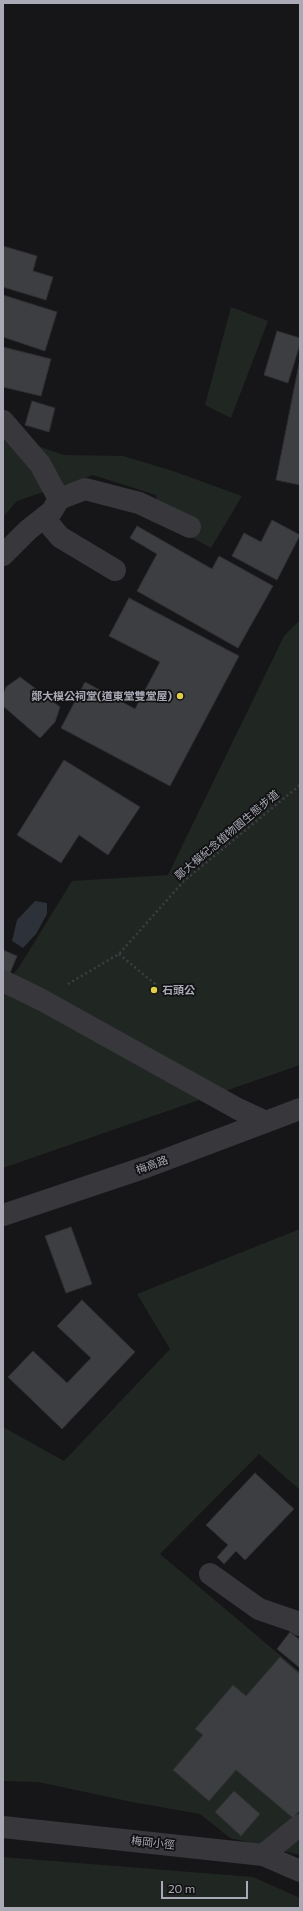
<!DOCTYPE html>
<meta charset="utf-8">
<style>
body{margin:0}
#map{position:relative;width:303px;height:1911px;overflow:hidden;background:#161517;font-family:Commissioner,sans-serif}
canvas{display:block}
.frame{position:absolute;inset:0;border:4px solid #a9aab6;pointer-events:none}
.scale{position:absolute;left:161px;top:1881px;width:87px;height:18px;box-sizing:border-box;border:2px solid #a9aab6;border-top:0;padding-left:5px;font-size:12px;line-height:14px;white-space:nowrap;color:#a9aab6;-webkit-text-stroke:3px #111012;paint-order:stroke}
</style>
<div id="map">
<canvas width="303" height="1911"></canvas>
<div class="frame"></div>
<div class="scale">20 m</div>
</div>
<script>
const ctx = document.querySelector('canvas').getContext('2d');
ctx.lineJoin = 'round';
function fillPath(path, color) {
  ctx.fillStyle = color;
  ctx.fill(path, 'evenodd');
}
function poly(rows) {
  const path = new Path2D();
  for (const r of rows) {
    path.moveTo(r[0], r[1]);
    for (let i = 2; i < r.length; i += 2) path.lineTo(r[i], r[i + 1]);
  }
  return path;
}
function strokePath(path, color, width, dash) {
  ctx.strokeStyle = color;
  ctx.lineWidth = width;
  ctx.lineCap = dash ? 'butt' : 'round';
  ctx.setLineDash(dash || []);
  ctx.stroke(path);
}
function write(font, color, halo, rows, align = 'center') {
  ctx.font = font + ' Commissioner,"Noto Sans TC",sans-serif';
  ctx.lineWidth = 3.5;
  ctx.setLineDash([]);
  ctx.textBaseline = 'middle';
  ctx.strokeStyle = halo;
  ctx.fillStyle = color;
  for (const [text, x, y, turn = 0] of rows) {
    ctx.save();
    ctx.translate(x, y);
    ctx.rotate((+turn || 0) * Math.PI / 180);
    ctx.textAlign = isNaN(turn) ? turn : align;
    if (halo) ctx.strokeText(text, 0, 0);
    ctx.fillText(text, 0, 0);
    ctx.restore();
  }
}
const green = poly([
 [231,307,268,321,231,418,205,405],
 [3,434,64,455,123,456,173,471,242,496,211,548,159,519,156,495,93,475,17,501,3,517],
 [300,620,300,1065,3,1168,3,988,21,964,72,881,168,875,284,636],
 [300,1229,300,1490,259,1454,160,1554,300,1672,300,1855,230,1838,200,1814,132,1802,38,1782,3,1781,3,1427,64,1461,170,1349,137,1294],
 [3,1857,253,1877,300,1898,300,1908,3,1908]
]);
const water = poly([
 [35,901,47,903,47,914,36,934,23,948,12,941,17,920]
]);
const building = poly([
 [3,246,37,256,33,271,53,277,46,300,3,287,3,246],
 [3,295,57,312,45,351,3,337,3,295],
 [277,331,300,338,300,344,288,383,264,375,277,331],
 [3,347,51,359,41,396,3,387,3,347],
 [300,359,300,485,276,480,300,359],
 [32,401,55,408,49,432,25,425,32,401],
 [272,520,300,535,277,580,232,556,244,533,261,542,272,520],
 [137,526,212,569,219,556,273,586,238,648,137,591,157,554,130,538,137,526],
 [129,598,239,656,170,786,61,728,85,682,135,709,160,662,109,636,129,598],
 [20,677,60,707,55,722,40,738,3,706,3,695,6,687,20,677],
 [64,760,140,807,108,855,79,835,61,863,17,835,64,760],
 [3,950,17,956,10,973,3,971,3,950],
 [71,1227,92,1284,66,1293,45,1236,71,1227],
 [82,1300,135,1352,62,1429,8,1377,33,1351,67,1383,91,1358,57,1326,82,1300],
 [255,1473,294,1509,245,1560,236,1551,224,1564,217,1557,228,1545,206,1525,255,1473],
 [290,1632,300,1640,300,1668,277,1649,290,1632],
 [280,1657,300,1674,300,1810,293,1818,236,1770,209,1801,173,1770,203,1735,195,1729,233,1685,246,1696,280,1657],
 [234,1791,260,1814,241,1836,215,1812,234,1791]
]);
const path = poly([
 [119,954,155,984,153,990],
 [68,984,119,954,184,881,300,785]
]);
const minor = poly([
 [3,421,40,464,59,499,52,511,28,530,3,555],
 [59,499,85,489,139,503,190,527],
 [44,518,60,537,115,570],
 [3,981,42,1000,238,1109,266,1122],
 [3,1215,146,1167,300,1109],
 [210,1574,259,1609,294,1621,300,1625],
 [3,1827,263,1855,300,1871],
 [263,1855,300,1825]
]);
const markers = [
 [180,696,4,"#dfce46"],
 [154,990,4,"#dfce46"]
];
const poiNames = [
 ["鄭大模公祠堂(道東堂雙堂屋)",172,696],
 ["石頭公",162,990,"left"]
];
const streetNames = [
 ["鄭大模紀念植物園生態步道",227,835,-40],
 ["梅高路",152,1165,-20],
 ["梅岡小徑",153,1843,6]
];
fillPath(green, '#202722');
fillPath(water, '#2d313a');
fillPath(building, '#3d3e41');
strokePath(building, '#303033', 1);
strokePath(path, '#3d3d43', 2.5, [2, 3]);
strokePath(minor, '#37373c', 22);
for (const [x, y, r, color] of markers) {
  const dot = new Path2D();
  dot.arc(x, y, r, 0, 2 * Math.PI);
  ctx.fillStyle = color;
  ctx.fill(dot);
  strokePath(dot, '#111012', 1.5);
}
write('bold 11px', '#a9aab6', '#111012', poiNames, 'right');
write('11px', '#a9aab6', '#111012', streetNames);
</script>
